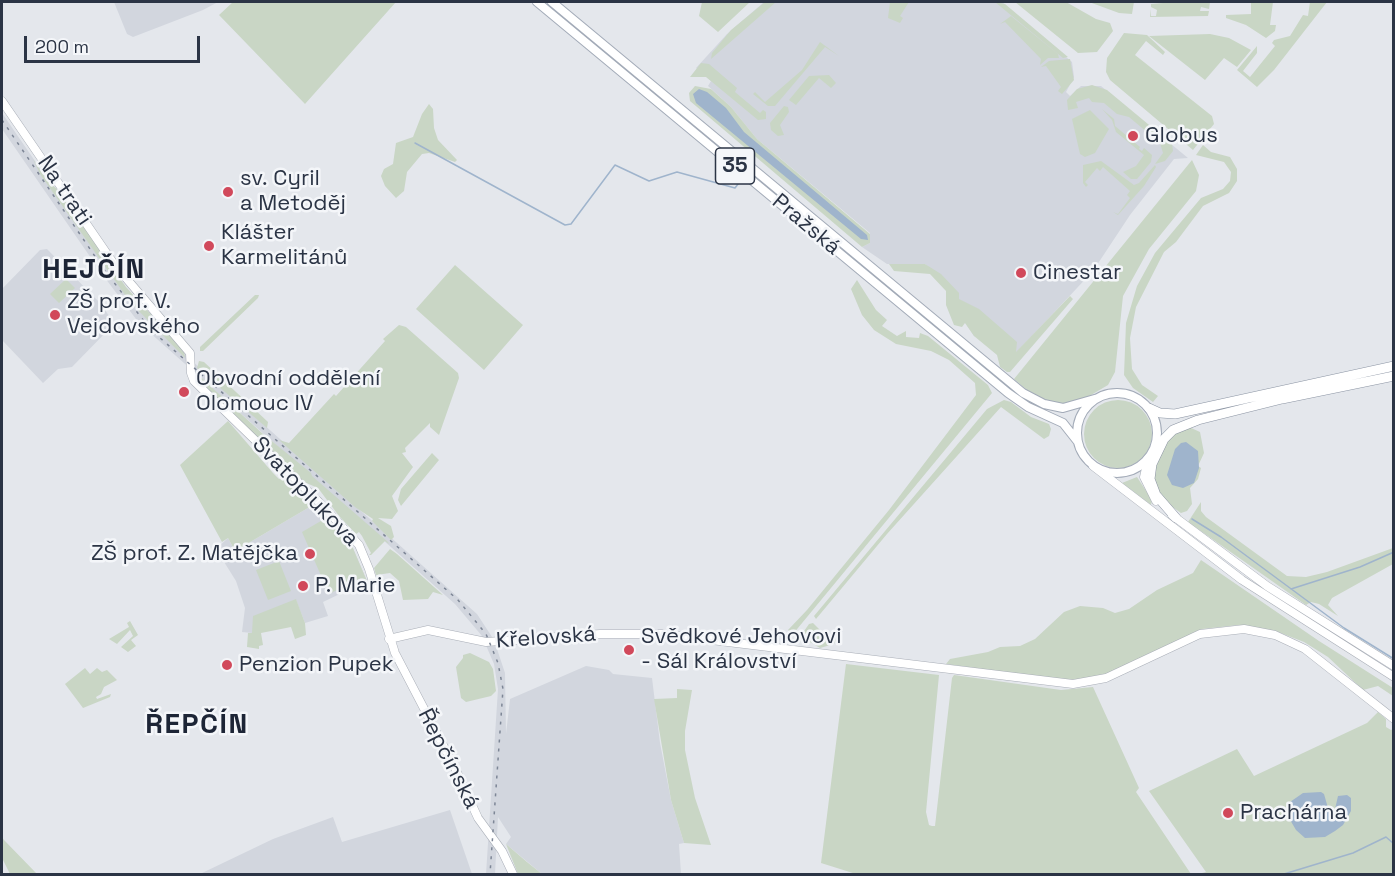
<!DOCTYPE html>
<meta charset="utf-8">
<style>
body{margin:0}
#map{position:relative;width:1395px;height:876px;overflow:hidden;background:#e4e7ec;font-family:"Space Grotesk",sans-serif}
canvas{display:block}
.frame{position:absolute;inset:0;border:3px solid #2b3445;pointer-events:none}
.scale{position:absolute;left:24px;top:36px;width:176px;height:27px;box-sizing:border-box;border:3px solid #2b3445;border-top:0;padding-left:8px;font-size:18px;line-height:21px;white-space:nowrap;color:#2b3445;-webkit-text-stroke:4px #f4f6f9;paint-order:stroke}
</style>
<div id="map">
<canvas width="1395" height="876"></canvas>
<div class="frame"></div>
<div class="scale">200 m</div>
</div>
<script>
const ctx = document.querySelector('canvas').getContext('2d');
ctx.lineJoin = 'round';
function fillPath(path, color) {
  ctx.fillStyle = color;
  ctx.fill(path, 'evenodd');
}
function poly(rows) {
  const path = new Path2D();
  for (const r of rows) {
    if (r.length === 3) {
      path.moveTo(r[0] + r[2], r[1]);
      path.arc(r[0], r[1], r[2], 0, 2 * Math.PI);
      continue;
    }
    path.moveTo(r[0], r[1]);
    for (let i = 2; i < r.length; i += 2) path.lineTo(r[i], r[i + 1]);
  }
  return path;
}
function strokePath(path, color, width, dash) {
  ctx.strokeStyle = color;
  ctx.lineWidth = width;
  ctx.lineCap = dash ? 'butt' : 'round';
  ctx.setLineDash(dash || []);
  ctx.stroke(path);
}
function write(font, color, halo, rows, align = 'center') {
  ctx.font = font + ' "Space Grotesk",sans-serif';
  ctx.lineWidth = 5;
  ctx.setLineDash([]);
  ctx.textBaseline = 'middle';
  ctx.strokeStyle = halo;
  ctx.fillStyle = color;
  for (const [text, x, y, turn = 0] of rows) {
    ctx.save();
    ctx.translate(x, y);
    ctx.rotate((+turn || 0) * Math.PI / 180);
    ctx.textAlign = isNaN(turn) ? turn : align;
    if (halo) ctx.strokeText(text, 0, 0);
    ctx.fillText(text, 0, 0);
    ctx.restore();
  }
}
const built = poly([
 [114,2,218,2,203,10,133,37,127,34],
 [764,2,1002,2,1072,62,1074,77,1066,92,1070,96,1081,86,1101,86,1188,158,1174,159,1130,215,1093,271,1015,354,974,336,958,312,955,290,925,264,887,264,862,247,870,243,870,233,757,139,731,107,708,86,711,81,696,68,727,34],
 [2,113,109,269,164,336,477,614,494,640,505,673,506,734,510,699,586,666,609,670,613,674,652,678,660,743,671,800,684,843,679,844,681,874,542,874,506,844,511,837,498,817,495,874,486,874,498,689,494,664,482,636,455,604,139,323,102,274,2,129],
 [47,249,102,305,114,324,72,367,58,369,43,383,2,340,2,289,40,250],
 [313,505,352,546,367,581,323,602,328,616,305,623,296,600,252,633,242,632,245,608,236,581,216,549,228,538,235,551],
 [450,810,472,874,200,874,273,839,333,817,342,842]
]);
const green = poly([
 [233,2,396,2,305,104,219,15],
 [702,2,750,2,718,32,699,16],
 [765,2,776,2,711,59,712,53,731,30],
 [890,2,909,2,900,16,903,18,900,23,888,18],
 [995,2,1005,4,1068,57,1063,58],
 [1015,2,1066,2,1096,19,1110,23,1113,31,1097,52,1078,53],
 [1089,2,1134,2,1132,14,1119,13],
 [1175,2,1210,2,1209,9,1201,7,1200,11,1209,11,1208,16,1150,17,1151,9,1151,16,1156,16,1157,10,1151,7,1151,4],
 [1251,2,1273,2,1270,25,1276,25,1275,31,1266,38,1246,25,1226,18,1226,15,1251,14],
 [1310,2,1327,2,1274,70,1257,87,1237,70,1257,46,1257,53,1243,71,1250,77,1275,46,1272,43,1274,40,1290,36,1303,15,1308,16],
 [1011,16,1058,54,1059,58,1048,58,1040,65,1041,59,1005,22,1000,24],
 [1124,33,1147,35,1165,52,1163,55,1146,41,1135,55,1212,116,1214,124,1193,150,1110,80,1106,72,1107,58],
 [1210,34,1229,38,1251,50,1237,67,1224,58,1205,80,1149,36],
 [820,42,839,56,825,47,775,106,768,106,753,94,755,92,765,102,802,70],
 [1070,59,1074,80,1062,94,1058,91,1061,87,1046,66,1041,67,1049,61],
 [701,63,709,64,737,88,735,92,760,113,763,110,766,112,766,119,758,120,706,77,690,77],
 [829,75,836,83,831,88,819,78,796,105,789,100,809,76],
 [1092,85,1107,90,1172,144,1173,151,1165,161,1155,164,1163,153,1160,143,1129,117,1117,114,1104,103,1092,102,1089,98,1076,102,1078,108,1068,110,1067,100,1077,89],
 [695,86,711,89,731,107,757,139,870,234,870,243,862,247,690,101,689,93],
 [429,104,433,109,434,128,438,140,457,160,455,162,429,153,422,154,407,172,404,191,396,198,385,186,381,176,384,169,393,164,396,143,413,137,422,114],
 [784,106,788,107,789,112,780,125,784,135,778,136,771,130,770,123],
 [1102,109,1114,119,1115,126,1140,147,1139,149,1142,151,1144,148,1152,155,1151,162,1137,179,1131,179,1123,172,1136,166,1144,155,1116,132,1112,120],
 [1090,110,1109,129,1095,153,1085,157,1080,154,1072,119],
 [1203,145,1211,152,1230,157,1237,169,1237,181,1229,193,1203,206,1176,242,1164,252,1136,307,1130,338,1132,369,1142,385,1158,396,1153,402,1133,388,1124,375,1126,323,1137,286,1155,253,1201,198,1223,189,1230,181,1231,172,1224,162,1196,155],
 [33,159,46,179,58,190,126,287,184,351,185,358,130,302,40,174],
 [1192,160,1199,175,1196,191,1149,249,1123,296,1115,372,1108,385,1086,398,1066,405,1048,401,1028,391,1014,379],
 [1101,161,1134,185,1139,183,1155,165,1156,167,1144,186,1118,215,1113,212,1118,214,1130,198,1127,195,1130,191,1103,167,1100,171,1097,168,1085,182,1088,185,1086,187,1083,183,1083,165],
 [889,264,925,264,941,274,959,293,959,299,979,309,1017,342,1016,352,1070,296,1073,299,1010,372,1007,372,1000,367,997,355,974,336,965,323,962,327,954,325,946,305,946,291,930,274,894,271],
 [455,265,523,325,484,370,416,309],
 [66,279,75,288,59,303,50,294],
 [857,280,876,310,887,320,882,326,897,336,906,331,906,337,919,338,920,333,928,336,988,385,992,393,793,634,788,630,807,610,889,510,976,395,975,383,949,360,931,351,896,344,874,330,862,315,851,289],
 [255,295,259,295,258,298,203,351,200,351,200,347],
 [399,325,406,327,458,373,459,378,439,435,430,427,430,423,405,448,406,452,402,453,413,467,392,496,398,511,392,519,378,518,391,526,394,537,391,540,372,521,373,519,355,507,279,440,289,443,334,394,336,396,385,341,383,339],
 [199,361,204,362,268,422,267,428,197,368],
 [195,372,262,433,311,473,312,476,388,542,389,544,385,541,371,555,369,555,371,553,362,536,359,532,356,534,339,516,318,488,304,482,203,385],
 [1004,400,1011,402,1031,417,1049,424,1051,429,1049,436,1044,439,1001,407,887,534,816,619,814,616,987,409],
 [1118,434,34],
 [228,421,273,473,279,479,285,477,313,505,235,551,228,538,222,542,180,465],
 [1189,427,1200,432,1204,453,1198,466,1201,468,1198,479,1190,488,1192,504,1187,511,1181,513,1164,501,1154,483,1155,465,1170,436],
 [432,453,439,460,401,506,398,500,401,489],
 [1137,477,1152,500,1151,505,1122,483],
 [1201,502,1201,511,1206,517,1287,576,1306,577,1327,572,1393,548,1393,564,1332,598,1328,605,1338,616,1319,604,1311,602,1306,605,1188,522],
 [326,518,352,546,367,581,364,583,361,578,329,594,302,532],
 [390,549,397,554,443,595,433,592,428,599,403,600,399,581,390,573,376,575,374,568],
 [1201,560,1319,641,1393,688,1393,696,1378,686,1363,690,1328,657,1304,642,1278,632,1239,625,1202,629,1099,677,1083,680,1062,680,946,664,950,659,988,652,1000,647,1020,646,1035,639,1064,612,1080,606,1103,608,1115,613,1129,609,1157,590,1193,573],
 [279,561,291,591,268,600,256,570],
 [296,599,305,623,306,635,295,639,291,627,261,633,263,645,259,646,259,649,247,647,248,633,252,633,253,616],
 [130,621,138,635,131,640,136,646,128,652,121,647,133,636,130,630,117,644,109,639,129,627,127,623],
 [813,623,821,631,837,638,834,644,820,648,805,639,795,644,809,624],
 [470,653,489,662,493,669,496,691,491,696,466,702,461,698,456,667,463,658,463,655],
 [846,664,939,675,926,812,929,825,932,826,935,826,952,678,954,675,1061,690,1093,687,1139,788,1136,792,1191,874,856,874,821,863],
 [85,668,90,674,97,668,102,672,107,670,117,680,104,687,101,694,96,697,97,699,111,694,110,697,83,708,65,684],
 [677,689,692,690,685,731,685,750,695,798,711,845,684,843,671,800,654,699,677,698],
 [1378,712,1386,719,1386,727,1391,730,1393,729,1393,874,1198,874,1206,872,1149,791,1237,749,1254,776,1367,723],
 [2,837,4,840,37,874,10,874,2,858],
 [506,844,527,862,542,874,518,874]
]);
const water = poly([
 [699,89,707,92,726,108,744,132,867,235,868,240,861,239,696,103,693,94],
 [1186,442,1198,451,1199,468,1194,483,1183,488,1172,485,1167,475,1175,449,1181,443],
 [1321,792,1324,794,1328,808,1331,811,1335,809,1338,796,1347,795,1351,798,1351,811,1343,825,1335,831,1325,837,1305,838,1296,830,1289,818,1290,802,1303,793]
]);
const stream = poly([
 [415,143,565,225,571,224,615,165,649,181,677,172,735,188,741,180],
 [1192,519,1221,537,1344,628,1394,659],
 [1291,589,1360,567,1394,552],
 [1284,874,1353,853,1386,837,1394,844]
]);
const secondary = poly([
 [2,101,114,264,190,353,191,373,194,381,321,504,359,545,369,569,395,653,456,770,478,818,502,851,513,874],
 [1148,459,1144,477,1156,501],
 [1093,466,1242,580,1394,677],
 [1172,515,1267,586,1394,666],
 [389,639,428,630,486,642,600,634,662,634,1073,684,1106,678,1200,634,1244,629,1275,635,1305,649,1394,719]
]);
const primary = poly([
 [537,2,1008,393,1028,407,1063,423,1078,442],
 [552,2,1023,393,1044,404,1063,408,1098,398],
 [1117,433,40]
]);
const highway = poly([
 [1149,408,1160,413,1175,414,1394,366],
 [1176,518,1156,495,1150,479,1152,464,1164,439,1173,430,1198,420,1282,399,1394,376]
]);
const rail = poly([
 [2,120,105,271,151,330,458,600,486,634,498,663,503,689,490,874]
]);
const markers = [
 [1133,136,6,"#d1495b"],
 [228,192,6,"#d1495b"],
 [209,246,6,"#d1495b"],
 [1021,273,6,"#d1495b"],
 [55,315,6,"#d1495b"],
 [184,392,6,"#d1495b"],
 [310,554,6,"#d1495b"],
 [303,586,6,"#d1495b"],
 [629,650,6,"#d1495b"],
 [227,665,6,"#d1495b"],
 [1228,813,6,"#d1495b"]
];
const shields = [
 [735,166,39]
];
const shieldNames = [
 ["35",735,166]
];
const poiNames = [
 ["Globus",1145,136],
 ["sv. Cyril",240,179],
 ["a Metoděj",240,204],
 ["Klášter",221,233],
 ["Karmelitánů",221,258],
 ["Cinestar",1033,273],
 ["ZŠ prof. V.",67,302],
 ["Vejdovského",67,327],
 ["Obvodní oddělení",196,379],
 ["Olomouc IV",196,404],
 ["ZŠ prof. Z. Matějčka",298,554,"right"],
 ["P. Marie",315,586],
 ["Svědkové Jehovovi",641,637],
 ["- Sál Království",641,662],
 ["Penzion Pupek",239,665],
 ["Prachárna",1240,813]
];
const streetNames = [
 ["Na trati",64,191,56],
 ["Pražská",806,225,40],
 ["Svatoplukova",305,492,46],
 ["Křelovská",546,638,-4],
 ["Řepčínská",448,759,63]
];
const districtNames = [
 ["HEJČÍN",94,270],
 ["ŘEPČÍN",197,725]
];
fillPath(built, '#d2d6de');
fillPath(green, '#c9d6c5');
fillPath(water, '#9fb4cc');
strokePath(stream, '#9fb4cc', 1.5);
strokePath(secondary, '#a9aeb7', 9);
strokePath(primary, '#a3abb8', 10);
strokePath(highway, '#8b94a3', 10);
strokePath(secondary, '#fff', 8);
strokePath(primary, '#fff', 8);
strokePath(highway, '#fff', 9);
strokePath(rail, '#7d8696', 1.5, [3, 6]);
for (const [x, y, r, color] of markers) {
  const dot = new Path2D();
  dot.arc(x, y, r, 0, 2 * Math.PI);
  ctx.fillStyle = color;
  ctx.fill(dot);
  strokePath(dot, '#f4f6f9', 2);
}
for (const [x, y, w] of shields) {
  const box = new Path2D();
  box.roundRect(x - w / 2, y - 18, w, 36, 4.5);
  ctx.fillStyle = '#f4f6f9';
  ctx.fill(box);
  strokePath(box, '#2b3445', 1.5);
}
write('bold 21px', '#2b3445', null, shieldNames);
write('22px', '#2b3445', '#f4f6f9', poiNames, 'left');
write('22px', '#2b3445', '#f4f6f9', streetNames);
ctx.letterSpacing = '1.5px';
write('bold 28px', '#1d2536', '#f4f6f9', districtNames);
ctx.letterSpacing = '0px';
</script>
